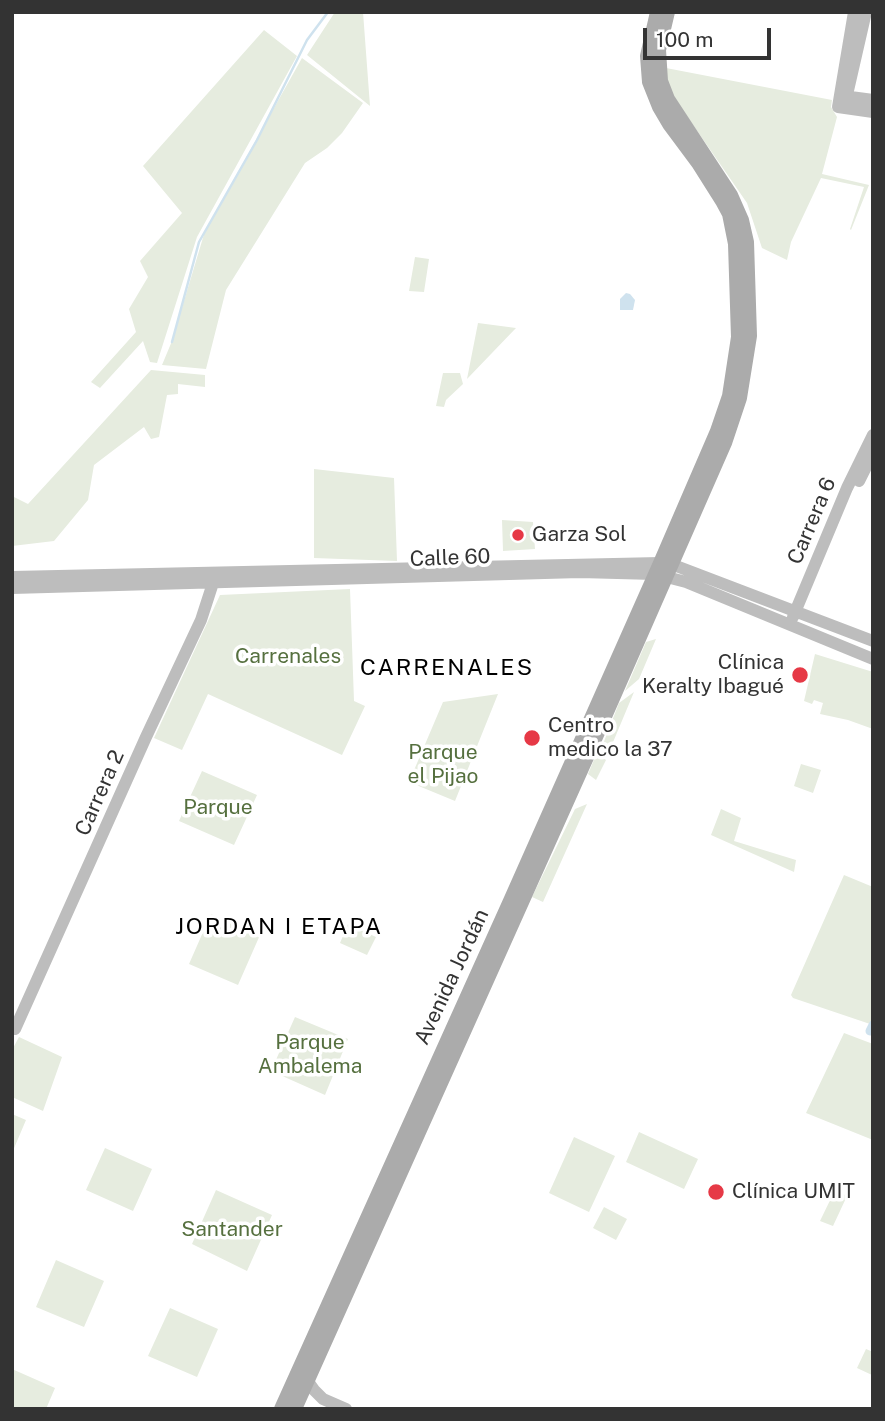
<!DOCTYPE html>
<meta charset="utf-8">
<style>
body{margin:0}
#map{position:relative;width:885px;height:1421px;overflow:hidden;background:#fff;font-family:"Public Sans",sans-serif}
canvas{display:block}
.frame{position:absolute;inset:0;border:14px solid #333;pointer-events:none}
.scale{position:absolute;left:643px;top:28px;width:128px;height:32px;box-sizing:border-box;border:4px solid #333;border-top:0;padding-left:9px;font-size:21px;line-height:24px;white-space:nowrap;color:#333;-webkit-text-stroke:5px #fff;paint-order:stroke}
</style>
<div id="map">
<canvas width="885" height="1421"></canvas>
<div class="frame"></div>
<div class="scale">100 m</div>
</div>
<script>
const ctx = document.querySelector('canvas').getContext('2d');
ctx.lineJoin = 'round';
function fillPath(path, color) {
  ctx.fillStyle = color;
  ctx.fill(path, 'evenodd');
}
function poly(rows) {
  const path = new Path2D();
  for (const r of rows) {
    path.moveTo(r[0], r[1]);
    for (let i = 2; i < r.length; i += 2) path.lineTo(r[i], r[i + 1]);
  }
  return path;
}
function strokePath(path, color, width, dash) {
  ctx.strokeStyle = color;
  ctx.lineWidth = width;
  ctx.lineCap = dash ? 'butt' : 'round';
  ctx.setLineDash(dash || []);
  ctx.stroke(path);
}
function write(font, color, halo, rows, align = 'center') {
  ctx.font = font + ' "Public Sans",sans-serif';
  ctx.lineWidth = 7;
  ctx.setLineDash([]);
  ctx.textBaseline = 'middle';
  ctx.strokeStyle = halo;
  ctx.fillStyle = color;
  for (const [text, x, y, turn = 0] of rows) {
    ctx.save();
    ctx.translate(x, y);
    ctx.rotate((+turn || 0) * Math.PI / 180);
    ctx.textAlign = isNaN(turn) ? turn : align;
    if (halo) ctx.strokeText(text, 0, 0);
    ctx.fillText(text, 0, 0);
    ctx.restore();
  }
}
const green = poly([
 [335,12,363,12,370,106,307,55],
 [264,30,297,56,197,237,157,363,150,362,143,341,100,388,91,382,136,332,129,309,148,277,140,261,182,213,143,166],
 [302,58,363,103,342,133,327,148,305,163,226,290,206,369,162,365,172,341,205,231],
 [666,68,832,100,831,107,837,117,822,174,869,185,851,230,850,229,864,187,821,178,791,242,787,260,762,248,747,203,673,96,666,77],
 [415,257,429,259,424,292,409,291],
 [478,323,516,328,467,379],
 [151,370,205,375,205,387,178,384,178,394,167,395,159,437,151,439,144,427,94,465,88,500,54,541,12,546,12,496,28,504],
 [443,373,460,373,463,384,446,400,444,407,436,406],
 [314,469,394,478,397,561,314,558],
 [502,520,533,522,535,549,503,551],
 [350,589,354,701,365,706,342,755,208,694,182,750,154,738,220,595],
 [656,639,639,679,625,691,646,642],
 [815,654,873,672,873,729,848,720,820,714,823,703,814,700,812,704,804,701],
 [634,692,611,747,603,744,619,703],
 [498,694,455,801,409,782,443,702],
 [598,754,606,760,596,780,588,774,596,755],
 [801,764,821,770,813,793,794,786],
 [202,771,257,795,234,845,179,821],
 [587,804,543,902,532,897,575,809],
 [721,809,741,818,734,841,796,860,794,872,711,835],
 [844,875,873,887,873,1025,793,998,791,995],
 [211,914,260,935,238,985,189,964],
 [348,924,376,937,367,955,340,943],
 [295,1017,348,1039,325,1095,271,1071],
 [844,1033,873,1044,873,1140,806,1113],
 [19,1037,62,1057,43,1111,12,1097,12,1050],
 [12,1114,26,1120,12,1153],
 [639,1132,698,1159,684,1189,626,1162],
 [574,1137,615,1156,589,1212,549,1193],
 [105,1148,152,1169,133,1211,86,1190],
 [216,1190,272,1215,247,1271,192,1244],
 [835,1190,847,1196,833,1226,820,1221],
 [604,1207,627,1219,616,1240,593,1228],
 [56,1260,104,1281,84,1327,36,1307],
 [170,1308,218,1329,197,1377,148,1356],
 [866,1349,873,1352,872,1375,857,1368],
 [12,1369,55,1388,46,1409,12,1409]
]);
const water = poly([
 [626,293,630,294,635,300,633,310,620,310,620,299]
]);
const stream = poly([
 [172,342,199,242,257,140,307,40,328,12]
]);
const canal = poly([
 [870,1031,873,1025]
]);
const secondary = poly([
 [854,12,838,107,873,112],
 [843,96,873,100],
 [844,108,866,12],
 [859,481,873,453],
 [12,577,660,563,671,564,873,641],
 [12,588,580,572,655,574,686,582,873,659],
 [793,617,847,488,873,435],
 [12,1027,15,1029,146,737,201,620,213,583,213,578],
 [307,1380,314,1390,323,1399,346,1409]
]);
const primary = poly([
 [281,1409,510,901,660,563,717,431,729,396,738,337,735,244,729,214,722,201,698,163,669,124,659,107,649,82,647,56,657,12],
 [295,1409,593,744,725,443,740,398,750,336,747,242,742,220,731,195,668,99,661,81,659,50,668,12]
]);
const markers = [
 [518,535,7,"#e63946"],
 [800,675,9,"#e63946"],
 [532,738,9,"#e63946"],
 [716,1192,9,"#e63946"]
];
const streetNames = [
 ["Carrera 6",812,521,-67],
 ["Calle 60",450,558,-2],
 ["Carrera 2",100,793,-66],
 ["Avenida Jordán",452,977,-65]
];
const poiNames = [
 ["Garza Sol",532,535],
 ["Clínica",784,663,"right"],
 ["Keralty Ibagué",784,687,"right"],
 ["Centro",548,726],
 ["medico la 37",548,750],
 ["Clínica UMIT",732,1192]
];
const parkNames = [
 ["Carrenales",288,657],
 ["Parque",443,753],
 ["el Pijao",443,777],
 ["Parque",218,808],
 ["Parque",310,1043],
 ["Ambalema",310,1067],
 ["Santander",232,1230]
];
const neighbourhoodNames = [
 ["CARRENALES",447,668],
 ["JORDAN I ETAPA",279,927]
];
fillPath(green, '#e6ecdf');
fillPath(water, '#cfe2ee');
strokePath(stream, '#cfe2ee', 2.5);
strokePath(canal, '#cfe2ee', 9);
strokePath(secondary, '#bdbdbd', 12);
strokePath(primary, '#ababab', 14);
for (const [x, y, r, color] of markers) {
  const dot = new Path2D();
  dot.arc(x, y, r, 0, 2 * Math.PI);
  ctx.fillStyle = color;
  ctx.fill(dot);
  strokePath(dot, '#fff', 2.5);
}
write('21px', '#333', '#fff', streetNames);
write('21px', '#333', '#fff', poiNames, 'left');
write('21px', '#56703f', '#fff', parkNames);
ctx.letterSpacing = '2px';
write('23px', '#000', '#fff', neighbourhoodNames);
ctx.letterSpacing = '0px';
</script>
